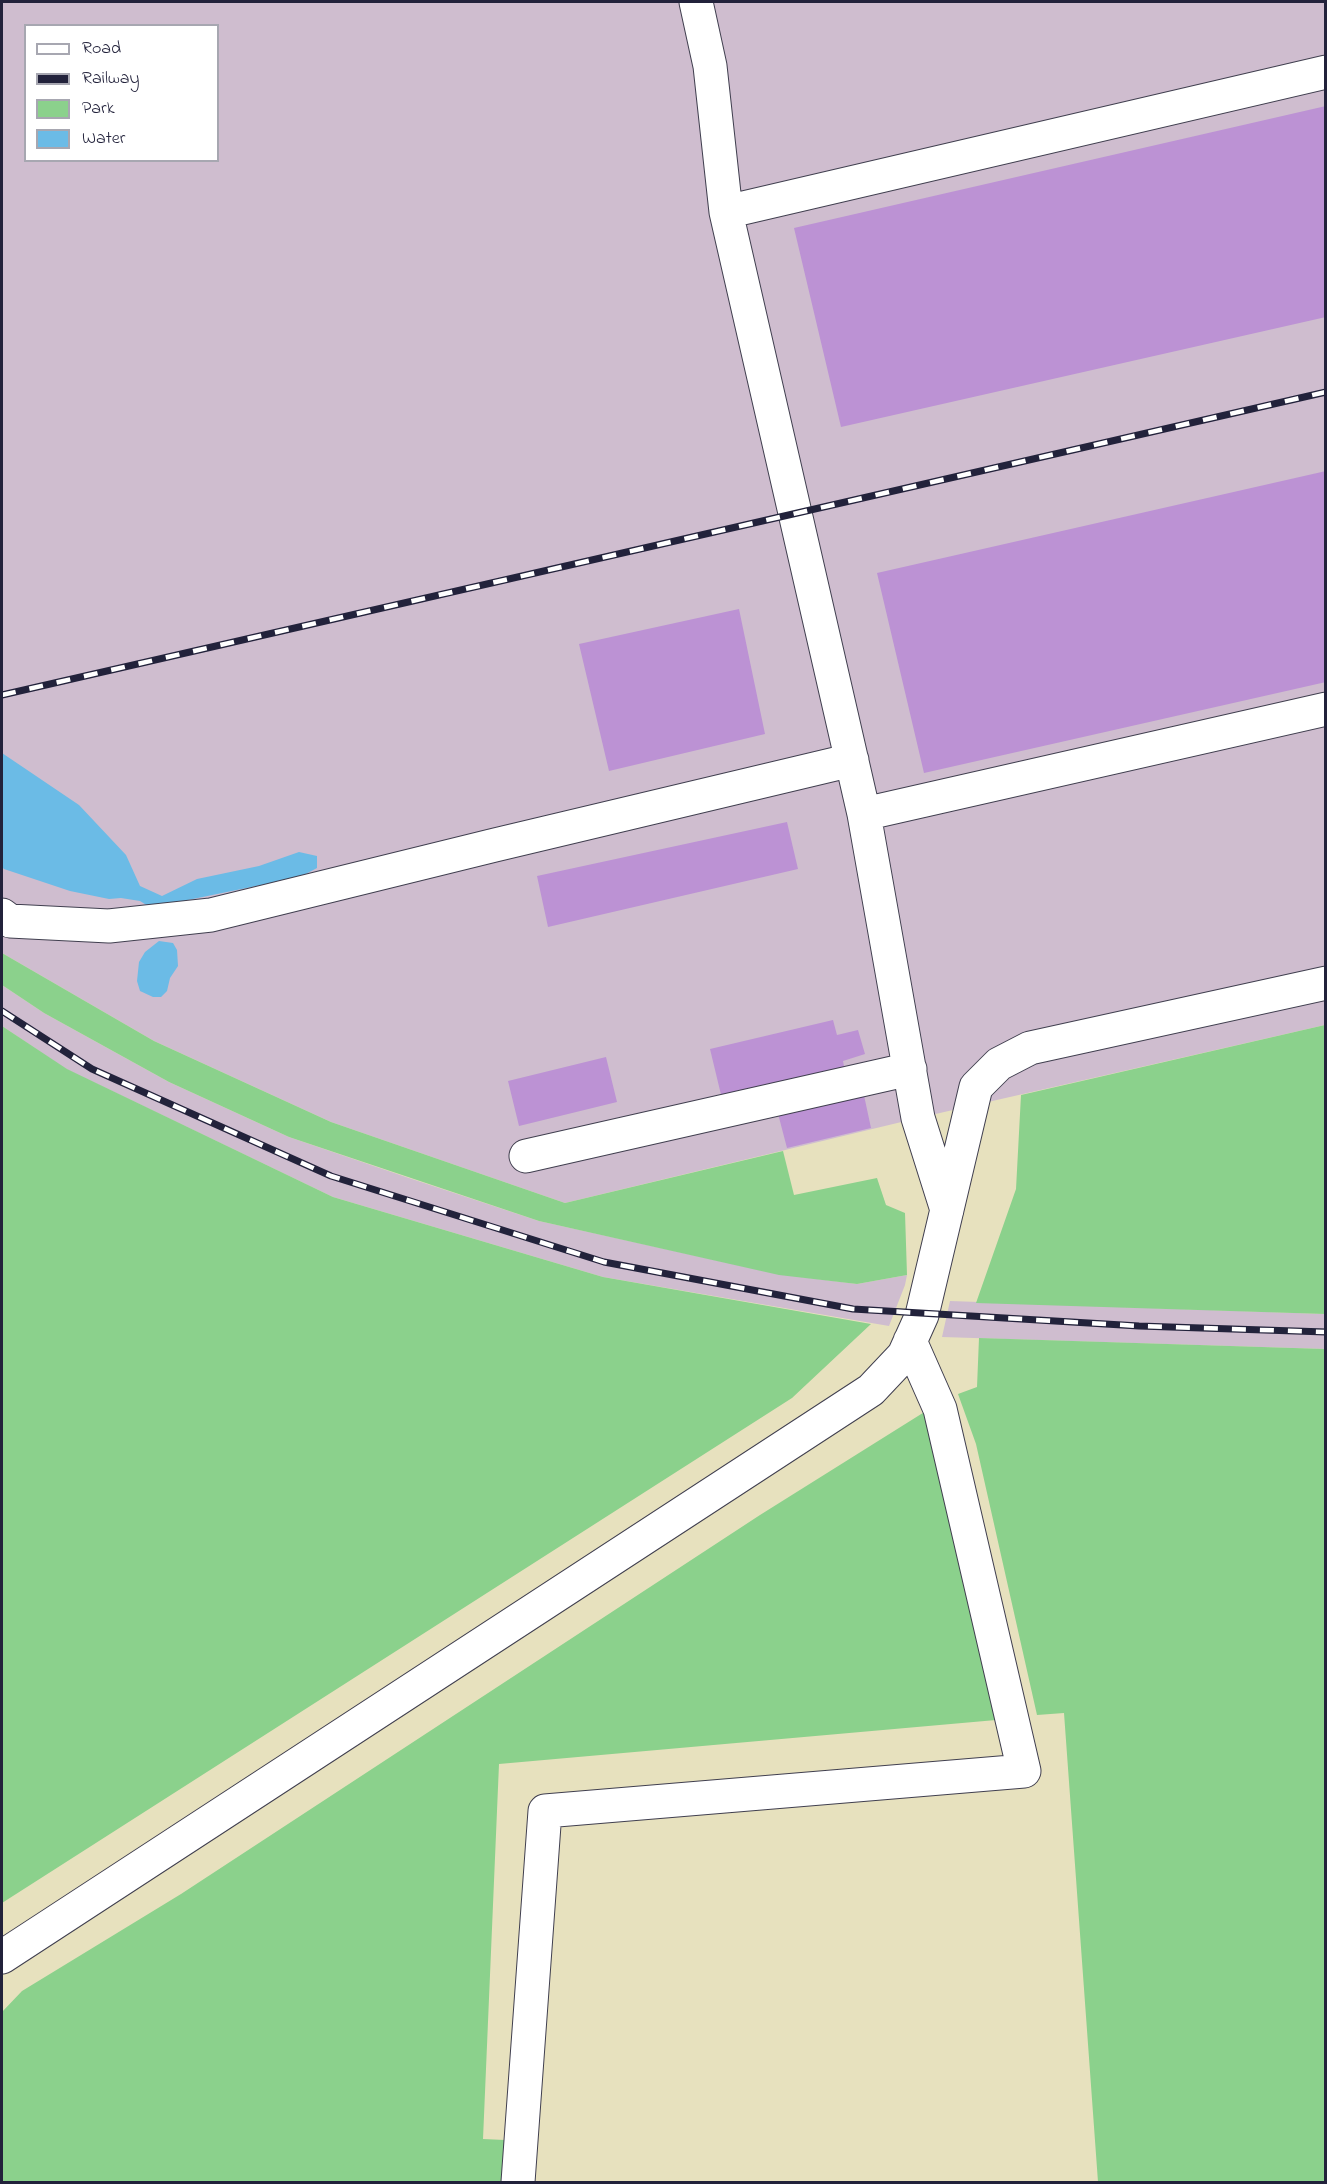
<!DOCTYPE html>
<style>
body{margin:0}
#map{position:relative;width:1327px;height:2184px;overflow:hidden;background:#e7e1be;font-family:"Indie Flower",sans-serif}
canvas{display:block}
.frame{position:absolute;inset:0;border:3px solid #22223b;pointer-events:none}
.legend{position:absolute;left:24px;top:24px;width:195px;height:138px;box-sizing:border-box;background:#fff;border:2px solid #a7a7b1;margin:0;padding:8px 10px;list-style:none;font-size:18px;color:#22223b}
.legend li{display:flex;align-items:center;gap:12px;height:30px}
.legend b{width:30px;border:2px solid #a7a7b1}
</style>
<div id="map">
<canvas width="1327" height="2184"></canvas>
<div class="frame"></div>
<ul class="legend">
<li><b style="height:8px;background:#fff"></b>Road</li>
<li><b style="height:8px;background:#22223b"></b>Railway</li>
<li><b style="height:16px;background:#8bd18c"></b>Park</li>
<li><b style="height:16px;background:#6bbbe6"></b>Water</li>
</ul>
</div>
<script>
const ctx = document.querySelector('canvas').getContext('2d');
ctx.lineJoin = 'round';
function fillPath(path, color) {
  ctx.fillStyle = color;
  ctx.fill(path, 'evenodd');
}
function poly(rows) {
  const path = new Path2D();
  for (const r of rows) {
    path.moveTo(r[0], r[1]);
    for (let i = 2; i < r.length; i += 2) path.lineTo(r[i], r[i + 1]);
  }
  return path;
}
function strokePath(path, color, width, dash) {
  ctx.strokeStyle = color;
  ctx.lineWidth = width;
  ctx.lineCap = dash ? 'butt' : 'round';
  ctx.setLineDash(dash || []);
  ctx.stroke(path);
}
const industrial = poly([
 [2,2,1325,2,1325,1025,918,1118,565,1203,331,1122,154,1041,2,953],
 [26,26,218,26,218,160,26,160],
 [2,985,44,1013,169,1082,289,1137,409,1178,539,1221,778,1274,857,1284,907,1275,905,1285,889,1326,603,1277,333,1197,66,1069,2,1026],
 [950,1301,1325,1314,1325,1349,942,1337]
]);
const green = poly([
 [2,953,154,1041,331,1122,565,1203,783,1151,794,1195,877,1178,886,1205,905,1213,907,1275,857,1284,779,1275,539,1221,289,1137,169,1082,44,1013,2,985],
 [1325,1025,1325,1314,976,1303,1016,1189,1021,1095],
 [2,1026,67,1069,333,1197,603,1277,871,1324,792,1398,2,1903],
 [979,1338,1325,1349,1325,2182,1098,2182,1064,1713,1037,1715,976,1444,958,1394,977,1387],
 [926,1411,996,1720,499,1764,483,2139,505,2140,502,2182,2,2182,2,2012,22,1991,181,1894,760,1515]
]);
const water = poly([
 [2,753,79,805,126,855,140,886,162,896,197,879,259,866,299,852,317,856,317,868,300,877,188,900,176,907,156,911,140,901,121,898,109,899,70,891,4,869,2,867],
 [159,941,173,943,177,950,178,966,170,978,167,991,161,997,153,997,140,991,137,981,139,962,145,952]
]);
const building = poly([
 [1326,106,1326,317,841,427,794,228],
 [1326,471,1326,682,924,773,877,573],
 [739,609,765,734,609,771,579,644],
 [787,822,798,869,548,927,537,876],
 [833,1020,837,1035,858,1030,865,1054,843,1061,846,1077,723,1103,710,1049],
 [606,1057,617,1102,519,1126,508,1081],
 [862,1086,871,1128,787,1148,776,1106]
]);
const minor = poly([
 [696,2,710,66,726,212],
 [864,814,726,212,1326,72],
 [2,915,10,921,109,926,211,915,495,845,852,760],
 [526,1156,910,1069],
 [947,1210,918,1118,864,814,1326,709],
 [2,1957,871,1390,904,1355,922,1315,976,1087,999,1064,1030,1048,1326,983],
 [518,2182,545,1811,1024,1771,940,1409,910,1341]
]);
const rail = poly([
 [2,695,1326,392],
 [2,1011,92,1069,331,1176,604,1262,853,1309,1139,1326,1326,1332]
]);
fillPath(industrial, '#cfbdcf');
fillPath(green, '#8bd18c');
fillPath(water, '#6bbbe6');
fillPath(building, '#bc92d4');
strokePath(minor, '#403f4f', 35);
strokePath(minor, '#fff', 33);
strokePath(rail, '#22223b', 7);
strokePath(rail, '#fff', 4.5, [14]);
</script>
